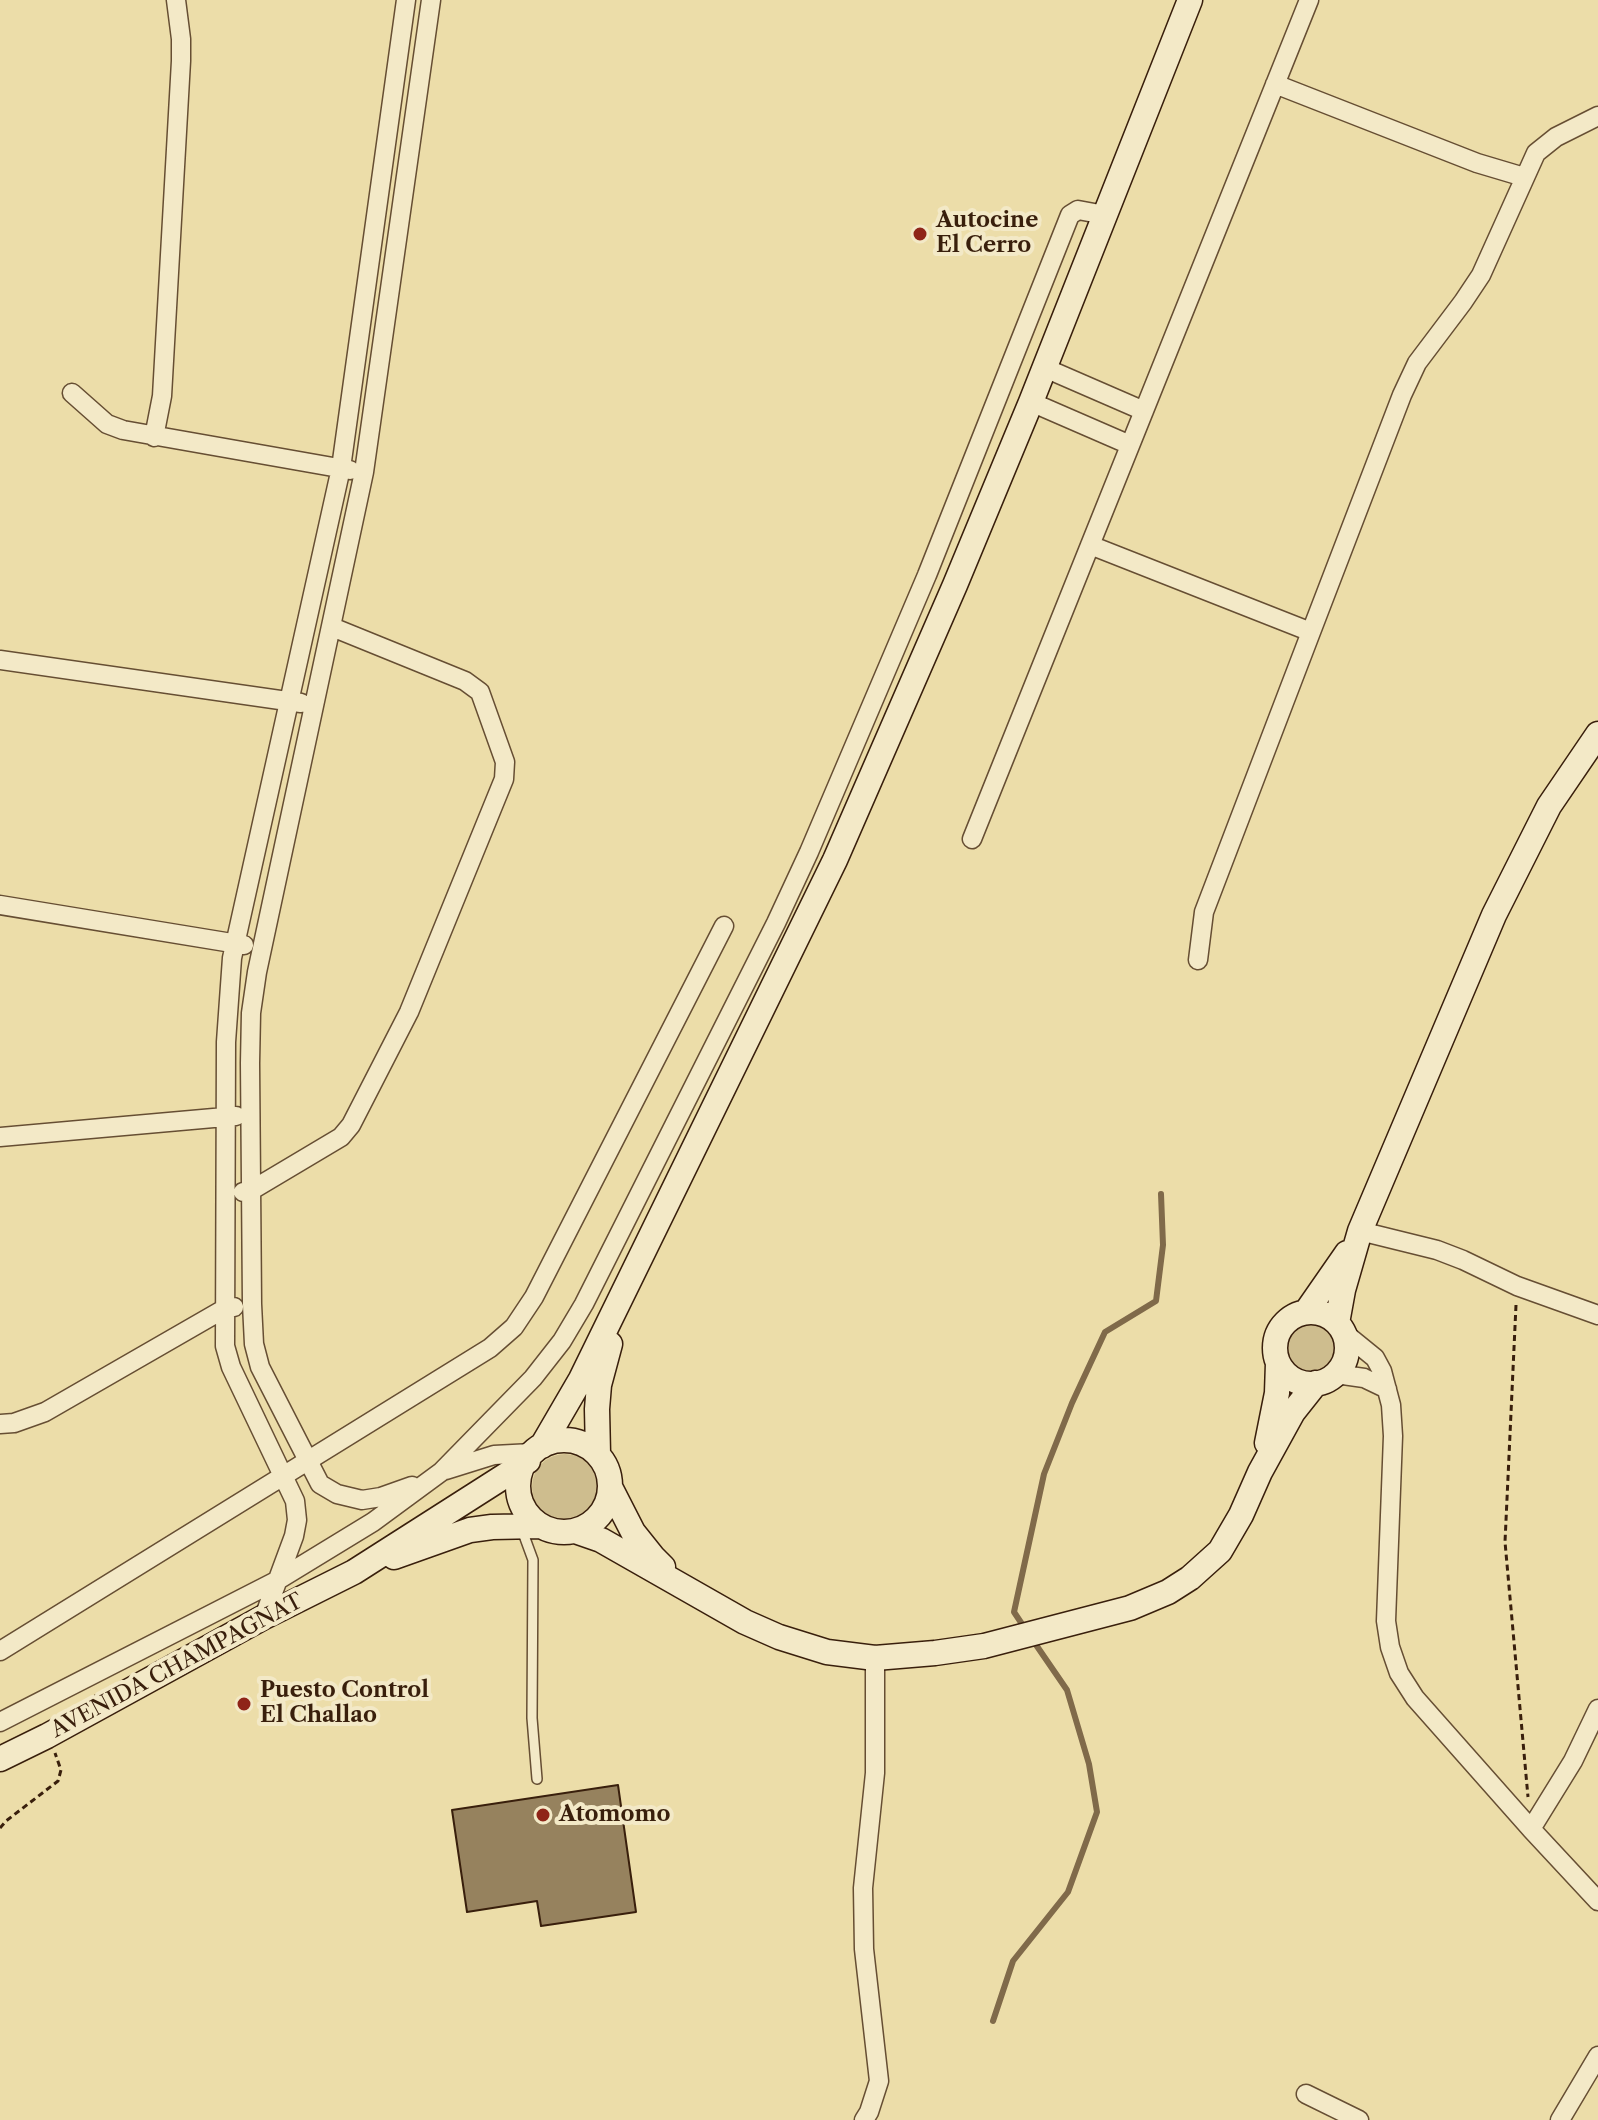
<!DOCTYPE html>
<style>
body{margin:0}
canvas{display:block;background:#ecdda9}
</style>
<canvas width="1598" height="2120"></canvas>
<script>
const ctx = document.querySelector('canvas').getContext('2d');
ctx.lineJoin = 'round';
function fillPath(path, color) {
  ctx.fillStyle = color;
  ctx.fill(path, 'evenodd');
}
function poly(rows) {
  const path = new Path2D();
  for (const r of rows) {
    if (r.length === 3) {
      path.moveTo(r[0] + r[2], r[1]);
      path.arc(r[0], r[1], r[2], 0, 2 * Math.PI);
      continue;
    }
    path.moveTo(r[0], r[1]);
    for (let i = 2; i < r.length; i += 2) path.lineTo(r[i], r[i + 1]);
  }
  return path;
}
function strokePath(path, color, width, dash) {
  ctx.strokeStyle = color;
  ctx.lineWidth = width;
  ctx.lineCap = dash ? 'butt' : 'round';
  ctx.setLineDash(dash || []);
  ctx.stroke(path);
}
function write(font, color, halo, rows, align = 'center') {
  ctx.font = font + ' "Libre Caslon Text",serif';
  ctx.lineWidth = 8;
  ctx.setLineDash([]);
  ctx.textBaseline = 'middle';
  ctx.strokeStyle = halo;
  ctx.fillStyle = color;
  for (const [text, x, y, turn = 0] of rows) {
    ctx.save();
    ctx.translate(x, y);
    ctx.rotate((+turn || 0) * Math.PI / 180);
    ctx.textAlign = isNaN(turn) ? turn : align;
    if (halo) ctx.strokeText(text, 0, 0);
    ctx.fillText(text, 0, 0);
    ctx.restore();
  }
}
const green = poly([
 [1311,1348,31],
 [565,1487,33]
]);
const stream = poly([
 [1026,1630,1014,1612,1044,1474,1072,1403,1105,1332,1156,1301,1163,1245,1161,1194],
 [993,2021,1013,1961,1068,1892,1097,1812,1089,1764,1067,1690,1032,1639]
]);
const building = poly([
 [618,1785,636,1912,541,1926,537,1901,467,1912,452,1810,618,1785]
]);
const path = poly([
 [1516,1305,1505,1542,1528,1797],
 [0,1828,6,1821,58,1781,61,1770,55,1753]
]);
const lane = poly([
 [522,1530,533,1560,532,1718,537,1779]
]);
const street = poly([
 [1275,84,1477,163,1524,177],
 [1045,368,1144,411],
 [72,393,107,424,123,430,350,470],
 [1031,402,1130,445],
 [154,437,162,396,181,61,181,39,176,0],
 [1090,545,1311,632],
 [0,660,301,703],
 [972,839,1309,0],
 [0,905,244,945],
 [1198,960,1204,912,1311,632,1402,395,1417,363,1463,302,1481,275,1536,153,1556,137,1598,116],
 [0,1137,236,1116],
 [243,1192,252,1190,341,1137,351,1125,409,1012,504,779,505,762,480,692,465,681,332,627],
 [1360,1231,1437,1250,1463,1260,1517,1286,1598,1315],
 [1343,1332,1375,1358,1382,1371,1391,1405,1393,1436,1386,1621,1390,1647,1399,1673,1415,1698,1531,1829,1598,1901],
 [1336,1374,1364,1378,1387,1389],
 [0,1424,14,1423,45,1412,224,1309,234,1307],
 [446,1470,494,1455,532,1453],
 [412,1486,381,1497,362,1500,337,1494,320,1484,260,1367,254,1344,252,1304,250,1063,251,1013,257,972,364,472,431,0],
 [264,1617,294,1536,297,1520,295,1501,231,1367,225,1346,226,1042,232,958,341,468,406,0],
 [0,1651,490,1348,514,1327,534,1297,724,926],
 [0,1722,278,1580,373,1522,441,1472,533,1378,562,1341,584,1304,776,923,809,852,927,575,1070,215,1078,210,1105,215],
 [1531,1829,1573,1761,1598,1709],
 [1306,2094,1359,2120],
 [864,2120,869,2112,879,2081,864,1949,863,1888,875,1773,875,1658],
 [1560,2120,1598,2056]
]);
const secondary = poly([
 [1306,1312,1347,1253],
 [1311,1348,36],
 [1337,1323,1343,1290,1360,1231,1494,915,1549,806,1598,734],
 [564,1486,46],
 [1267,1443,1277,1393,1278,1363],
 [542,1446,581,1379,835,860,955,585,1031,402,1190,0],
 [598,1454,597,1409,599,1385,610,1344],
 [610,1487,633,1532,653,1557,663,1567],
 [575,1531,601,1540,745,1622,779,1637,827,1652,875,1658,935,1653,984,1646,1130,1608,1168,1592,1190,1578,1220,1551,1241,1515,1260,1472,1293,1412,1316,1383],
 [394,1557,470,1530,492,1527,541,1526],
 [0,1759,47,1736,264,1617,354,1572,528,1461]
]);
const markers = [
 [920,234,8,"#8f2418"],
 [244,1704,8,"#8f2418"],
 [543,1815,8,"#8f2418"]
];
const poiNames = [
 ["Autocine",936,221],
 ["El Cerro",936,246],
 ["Puesto Control",260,1691],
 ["El Challao",260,1716],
 ["Atomomo",559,1815]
];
const streetNames = [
 ["AVENIDA CHAMPAGNAT",177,1666,-28]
];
fillPath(green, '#cebd8e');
strokePath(stream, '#806a4a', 6);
fillPath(building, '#96825e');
strokePath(building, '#391f0c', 2);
strokePath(lane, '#664e33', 12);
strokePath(street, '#664e33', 21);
strokePath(secondary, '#391f0c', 27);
strokePath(path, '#391f0c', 3, [6, 4]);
strokePath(lane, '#f3e9c7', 9);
strokePath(street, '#f3e9c7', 18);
strokePath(secondary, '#f3e9c7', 24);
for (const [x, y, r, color] of markers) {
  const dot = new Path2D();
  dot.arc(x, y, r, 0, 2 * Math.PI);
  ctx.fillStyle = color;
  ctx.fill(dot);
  strokePath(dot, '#f3e9c7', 3);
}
write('bold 22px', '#391f0c', '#f3e9c7', poiNames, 'left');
write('22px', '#391f0c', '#f3e9c7', streetNames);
</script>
